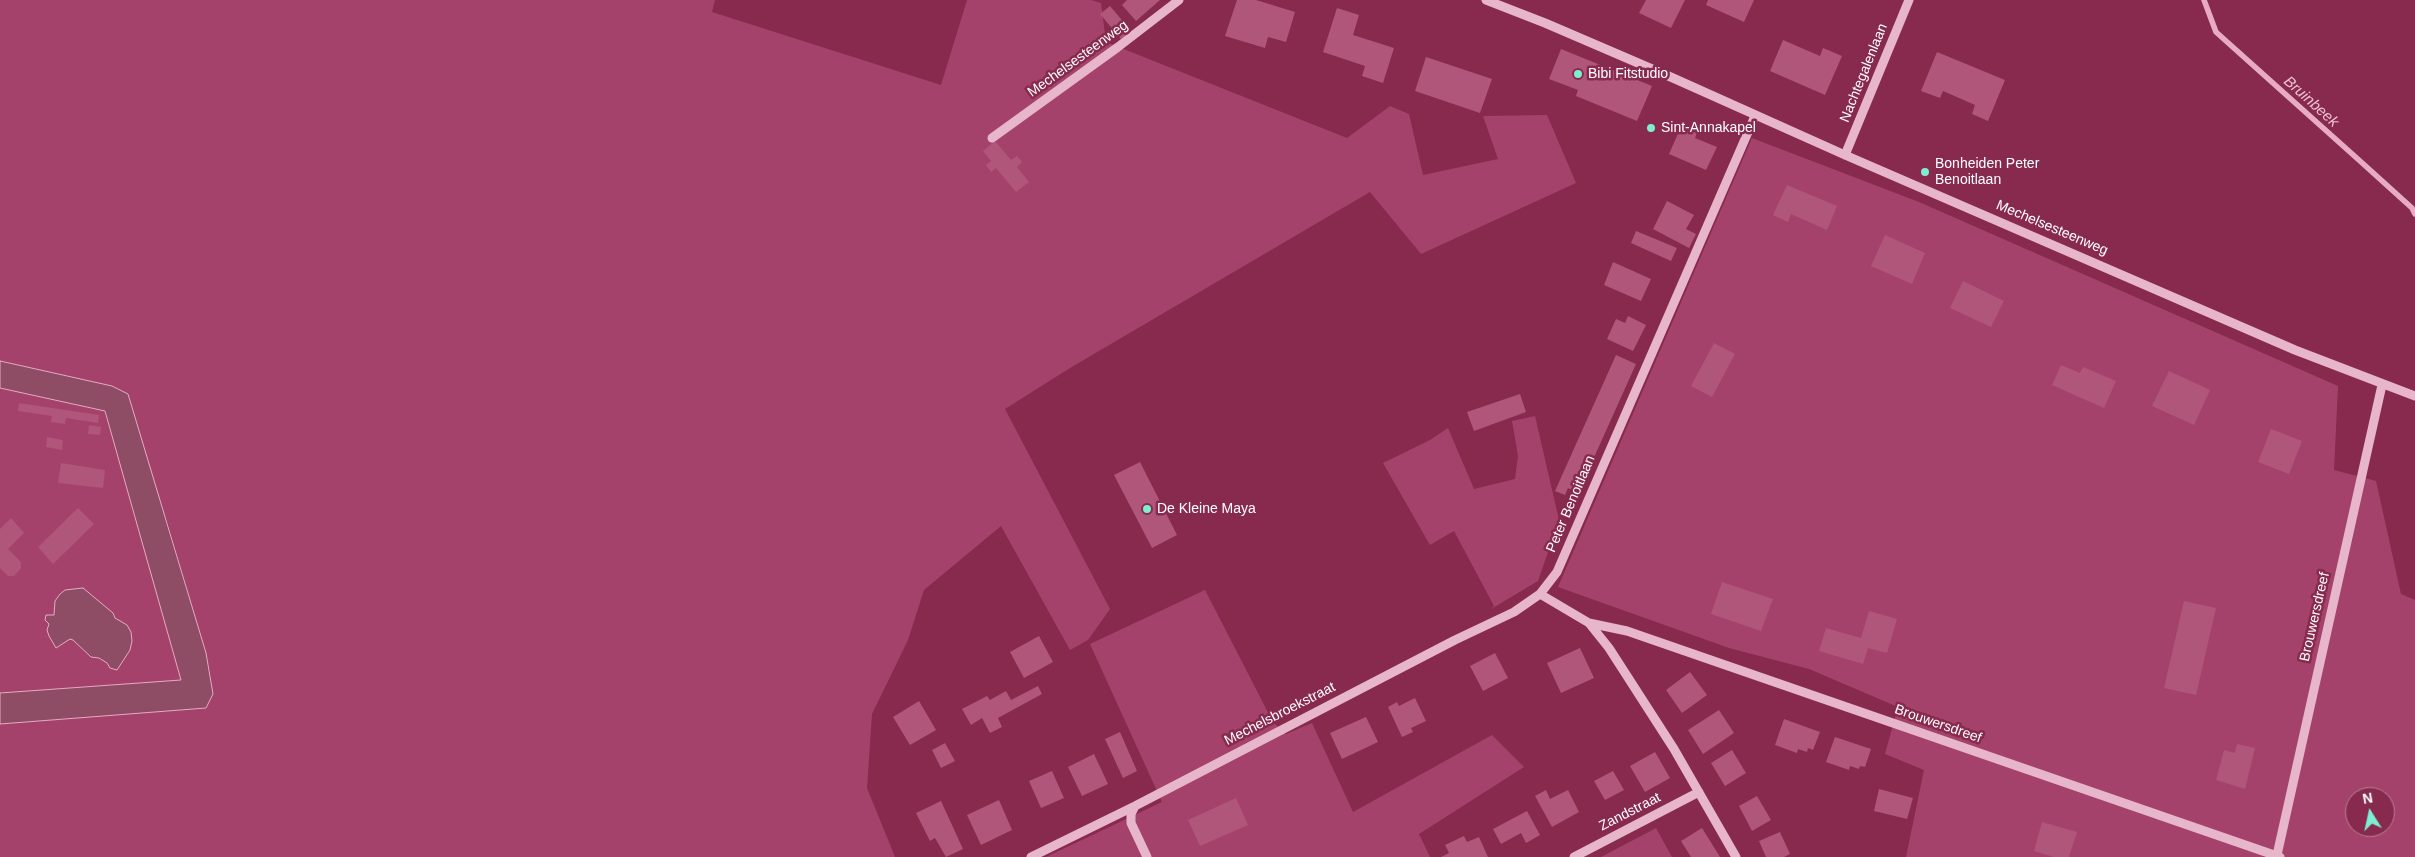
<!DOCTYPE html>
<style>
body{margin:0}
#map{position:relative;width:2415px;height:857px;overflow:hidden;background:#872a4e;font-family:Helvetica,sans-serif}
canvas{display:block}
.north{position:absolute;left:2345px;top:787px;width:50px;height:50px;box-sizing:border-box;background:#872a4e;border:1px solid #b77f95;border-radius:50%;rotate:350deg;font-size:14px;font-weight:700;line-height:20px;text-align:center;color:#fff}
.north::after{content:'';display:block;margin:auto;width:18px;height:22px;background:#7deed2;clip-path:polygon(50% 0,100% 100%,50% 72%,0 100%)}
</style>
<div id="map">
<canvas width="2415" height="857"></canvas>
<div class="north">N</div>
</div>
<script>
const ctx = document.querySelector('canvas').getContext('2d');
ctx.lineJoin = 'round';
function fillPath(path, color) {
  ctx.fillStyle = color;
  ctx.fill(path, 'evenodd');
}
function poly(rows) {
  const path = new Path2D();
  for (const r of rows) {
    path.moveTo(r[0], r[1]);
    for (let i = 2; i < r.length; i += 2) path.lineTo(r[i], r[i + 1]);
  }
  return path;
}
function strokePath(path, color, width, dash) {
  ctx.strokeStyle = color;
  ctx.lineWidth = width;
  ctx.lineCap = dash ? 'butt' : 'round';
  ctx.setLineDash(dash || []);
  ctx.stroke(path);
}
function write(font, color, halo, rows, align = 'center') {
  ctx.font = font + ' Helvetica,sans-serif';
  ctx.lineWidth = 5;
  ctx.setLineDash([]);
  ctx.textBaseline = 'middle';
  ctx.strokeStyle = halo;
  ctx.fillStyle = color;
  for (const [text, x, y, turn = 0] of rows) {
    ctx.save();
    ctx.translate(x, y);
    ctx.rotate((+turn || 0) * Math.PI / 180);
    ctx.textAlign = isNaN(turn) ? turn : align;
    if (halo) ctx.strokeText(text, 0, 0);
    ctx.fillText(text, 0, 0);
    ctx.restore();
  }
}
const green = poly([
 [0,0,715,0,712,12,941,85,967,0,1091,0,1101,3,1106,42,1347,138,1390,106,1409,114,1423,175,1498,159,1483,116,1547,115,1576,183,1421,254,1370,192,1070,368,1005,409,1110,609,1088,640,1070,650,1001,526,924,590,908,640,872,714,867,788,895,857,0,857,0,724,206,708,211,679,206,653,167,521,112,386,0,361],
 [1752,138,1919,202,2338,386,2334,470,2376,481,2401,594,2415,600,2415,857,1906,857,1924,770,1885,754,1898,707,1809,669,1729,648,1558,587],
 [2355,797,2385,797,2385,827,2355,827],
 [0,388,105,411,181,680,0,693],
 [83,588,115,618,130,650,117,670,99,658,91,657,73,640,70,639,56,647,49,636,48,621,54,615,55,601,60,593,65,590],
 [1535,416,1559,520,1538,581,1491,609,1494,606,1454,531,1430,545,1383,463,1430,440,1448,428,1474,489,1515,479,1518,456,1512,421],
 [1205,590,1273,722,1286,734,1312,723,1353,812,1492,735,1524,767,1419,834,1430,857,1046,857,1162,802,1090,644],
 [1656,828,1672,857,1601,857]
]);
const water = poly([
 [0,361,112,386,128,394,206,653,213,694,206,708,0,724,0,693,181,680,105,411,0,388,0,361],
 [83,588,113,613,115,618,127,625,131,632,132,641,130,650,117,670,110,668,107,663,99,658,91,657,73,640,70,639,56,648,49,636,47,630,49,624,45,620,46,615,54,615,55,601,60,594,65,590,83,588]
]);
const stream = poly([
 [2204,0,2216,32,2360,161,2412,208,2415,214]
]);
const building = poly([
 [1127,0,1160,0,1136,21,1122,5],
 [1237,0,1256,0,1295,12,1286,42,1268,37,1265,48,1225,36],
 [1646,0,1685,0,1671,28,1639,13],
 [1708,0,1754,0,1744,22,1706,5],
 [1110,6,1131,31,1121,39,1100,14],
 [1337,8,1359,15,1353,35,1394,48,1383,83,1362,76,1365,66,1323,52],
 [1783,40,1820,56,1823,48,1842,56,1825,95,1770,71],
 [1561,49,1652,86,1637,121,1576,96,1578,90,1549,79],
 [1937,52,2005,80,1988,121,1972,114,1975,105,1943,91,1940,98,1921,91],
 [1426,57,1492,79,1480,113,1415,91],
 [1681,127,1697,133,1695,138,1717,147,1706,170,1669,154],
 [995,141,1011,160,1017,156,1022,162,1017,167,1029,182,1016,192,996,168,991,172,986,165,991,161,983,151],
 [1787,185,1837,206,1827,230,1791,214,1788,222,1773,215],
 [1667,201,1694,215,1686,229,1696,234,1689,248,1653,229],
 [1636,231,1677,248,1671,261,1631,243],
 [1885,235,1925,253,1912,284,1871,266],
 [1613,262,1651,279,1641,301,1604,285],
 [1963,281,2004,301,1991,327,1950,308],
 [1628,316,1646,325,1633,351,1607,339,1616,319,1625,323],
 [1714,343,1735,354,1712,397,1691,386],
 [1616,355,1636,364,1578,493,1568,488,1565,495,1555,491],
 [2061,365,2080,373,2083,367,2116,381,2104,408,2052,385],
 [2169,371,2210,390,2194,425,2152,406],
 [1520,394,1526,412,1474,431,1467,412],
 [19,403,99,415,98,423,66,418,65,424,51,422,52,416,18,411],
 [89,425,101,427,100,435,88,434],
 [2271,429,2302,441,2289,474,2258,462],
 [47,437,63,440,62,450,46,447],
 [1140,462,1177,535,1152,548,1114,475],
 [61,463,105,470,103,488,58,483],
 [78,508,94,524,53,564,38,547],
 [11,518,24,533,8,549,21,562,21,568,14,576,8,576,0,568,0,529],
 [1722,582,1773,599,1761,631,1711,614],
 [2184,601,2216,608,2196,695,2164,688],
 [1869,611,1897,619,1887,653,1868,648,1863,664,1819,651,1826,628,1861,638],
 [1039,636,1053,662,1024,678,1010,652],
 [1580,648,1594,678,1561,693,1547,663],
 [1495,653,1508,678,1483,691,1470,666],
 [1690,672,1707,695,1682,713,1666,690],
 [1038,686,1042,694,998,718,1002,727,990,733,982,718,971,725,962,709,987,696,990,700,1006,691,1011,700],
 [1415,698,1426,721,1411,728,1413,732,1402,737,1388,707,1397,702,1399,706],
 [919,701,936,730,910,745,893,717],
 [1719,710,1734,733,1703,754,1688,730],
 [1366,717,1378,742,1342,759,1330,733],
 [1784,719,1820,732,1813,750,1808,748,1807,752,1798,749,1797,753,1775,745],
 [1120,732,1137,771,1123,778,1105,739],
 [1835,737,1871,749,1865,767,1860,766,1859,769,1850,766,1849,770,1826,762],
 [945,743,955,761,941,768,932,750],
 [2237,744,2255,748,2245,789,2216,780,2224,750,2235,753],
 [1732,750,1746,773,1725,786,1711,763],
 [1655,752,1670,778,1645,792,1630,766],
 [1094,754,1108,784,1082,796,1068,767],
 [1052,771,1064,798,1041,808,1029,781],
 [1613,771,1624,790,1605,800,1594,781],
 [1879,789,1913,798,1907,819,1874,811],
 [1546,790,1550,799,1568,790,1579,812,1552,827,1535,796],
 [1757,796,1771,820,1752,831,1739,806],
 [1236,798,1248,825,1200,846,1188,820],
 [999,800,1012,830,981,845,967,815],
 [941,801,963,849,946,857,935,838,930,841,916,813],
 [1527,811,1540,835,1526,843,1521,833,1501,844,1493,829],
 [2042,822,2077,832,2069,857,2054,857,2034,851],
 [1702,828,1720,857,1691,857,1681,841],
 [1780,832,1790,854,1784,857,1766,857,1759,841],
 [1464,836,1467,842,1479,837,1488,857,1441,857,1449,853,1445,845]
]);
const minor = poly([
 [1486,0,1545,23,1673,78,1845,155,2295,350,2415,396],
 [992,138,1118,47,1179,0],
 [1845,155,1909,0],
 [1540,594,1589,623,1609,648,1674,749,1736,857],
 [1589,623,1627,631,2280,857],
 [1135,806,1131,814,1131,823,1147,857],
 [2277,855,2382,385],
 [1031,857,1135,806,1455,640,1514,612,1540,594,1557,572,1755,116],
 [1574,857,1699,792]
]);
const markers = [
 [1578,74,5,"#7deed2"],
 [1651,128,5,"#7deed2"],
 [1925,172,5,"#7deed2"],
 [1147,509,5,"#7deed2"]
];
const streetNames = [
 ["Mechelsesteenweg",1078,59,-36],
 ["Nachtegalenlaan",1864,73,-68],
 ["Mechelsesteenweg",2052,228,23],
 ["Peter Benoitlaan",1571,504,-67],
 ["Brouwersdreef",2315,617,-77],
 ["Mechelsbroekstraat",1280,714,-27],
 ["Brouwersdreef",1938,724,19],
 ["Zandstraat",1630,812,-27]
];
const poiNames = [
 ["Bibi Fitstudio",1588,74],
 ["Sint-Annakapel",1661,128],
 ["Bonheiden Peter",1935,164],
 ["Benoitlaan",1935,180],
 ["De Kleine Maya",1157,509]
];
const waterNames = [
 ["Bruinbeek",2311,102,42]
];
fillPath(green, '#a5426b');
fillPath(water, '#8e4c65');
strokePath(water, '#e8abc4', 1);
strokePath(stream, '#e8abc4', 5.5);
fillPath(building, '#b0567b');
strokePath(minor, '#e8b6ca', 9);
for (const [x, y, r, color] of markers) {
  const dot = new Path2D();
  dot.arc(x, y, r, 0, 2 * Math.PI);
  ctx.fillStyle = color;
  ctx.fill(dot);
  strokePath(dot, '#872a4e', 2);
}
write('14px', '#fff', '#872a4e', streetNames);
write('14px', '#fff', '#872a4e', poiNames, 'left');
write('italic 15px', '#efc1d4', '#872a4e', waterNames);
</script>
